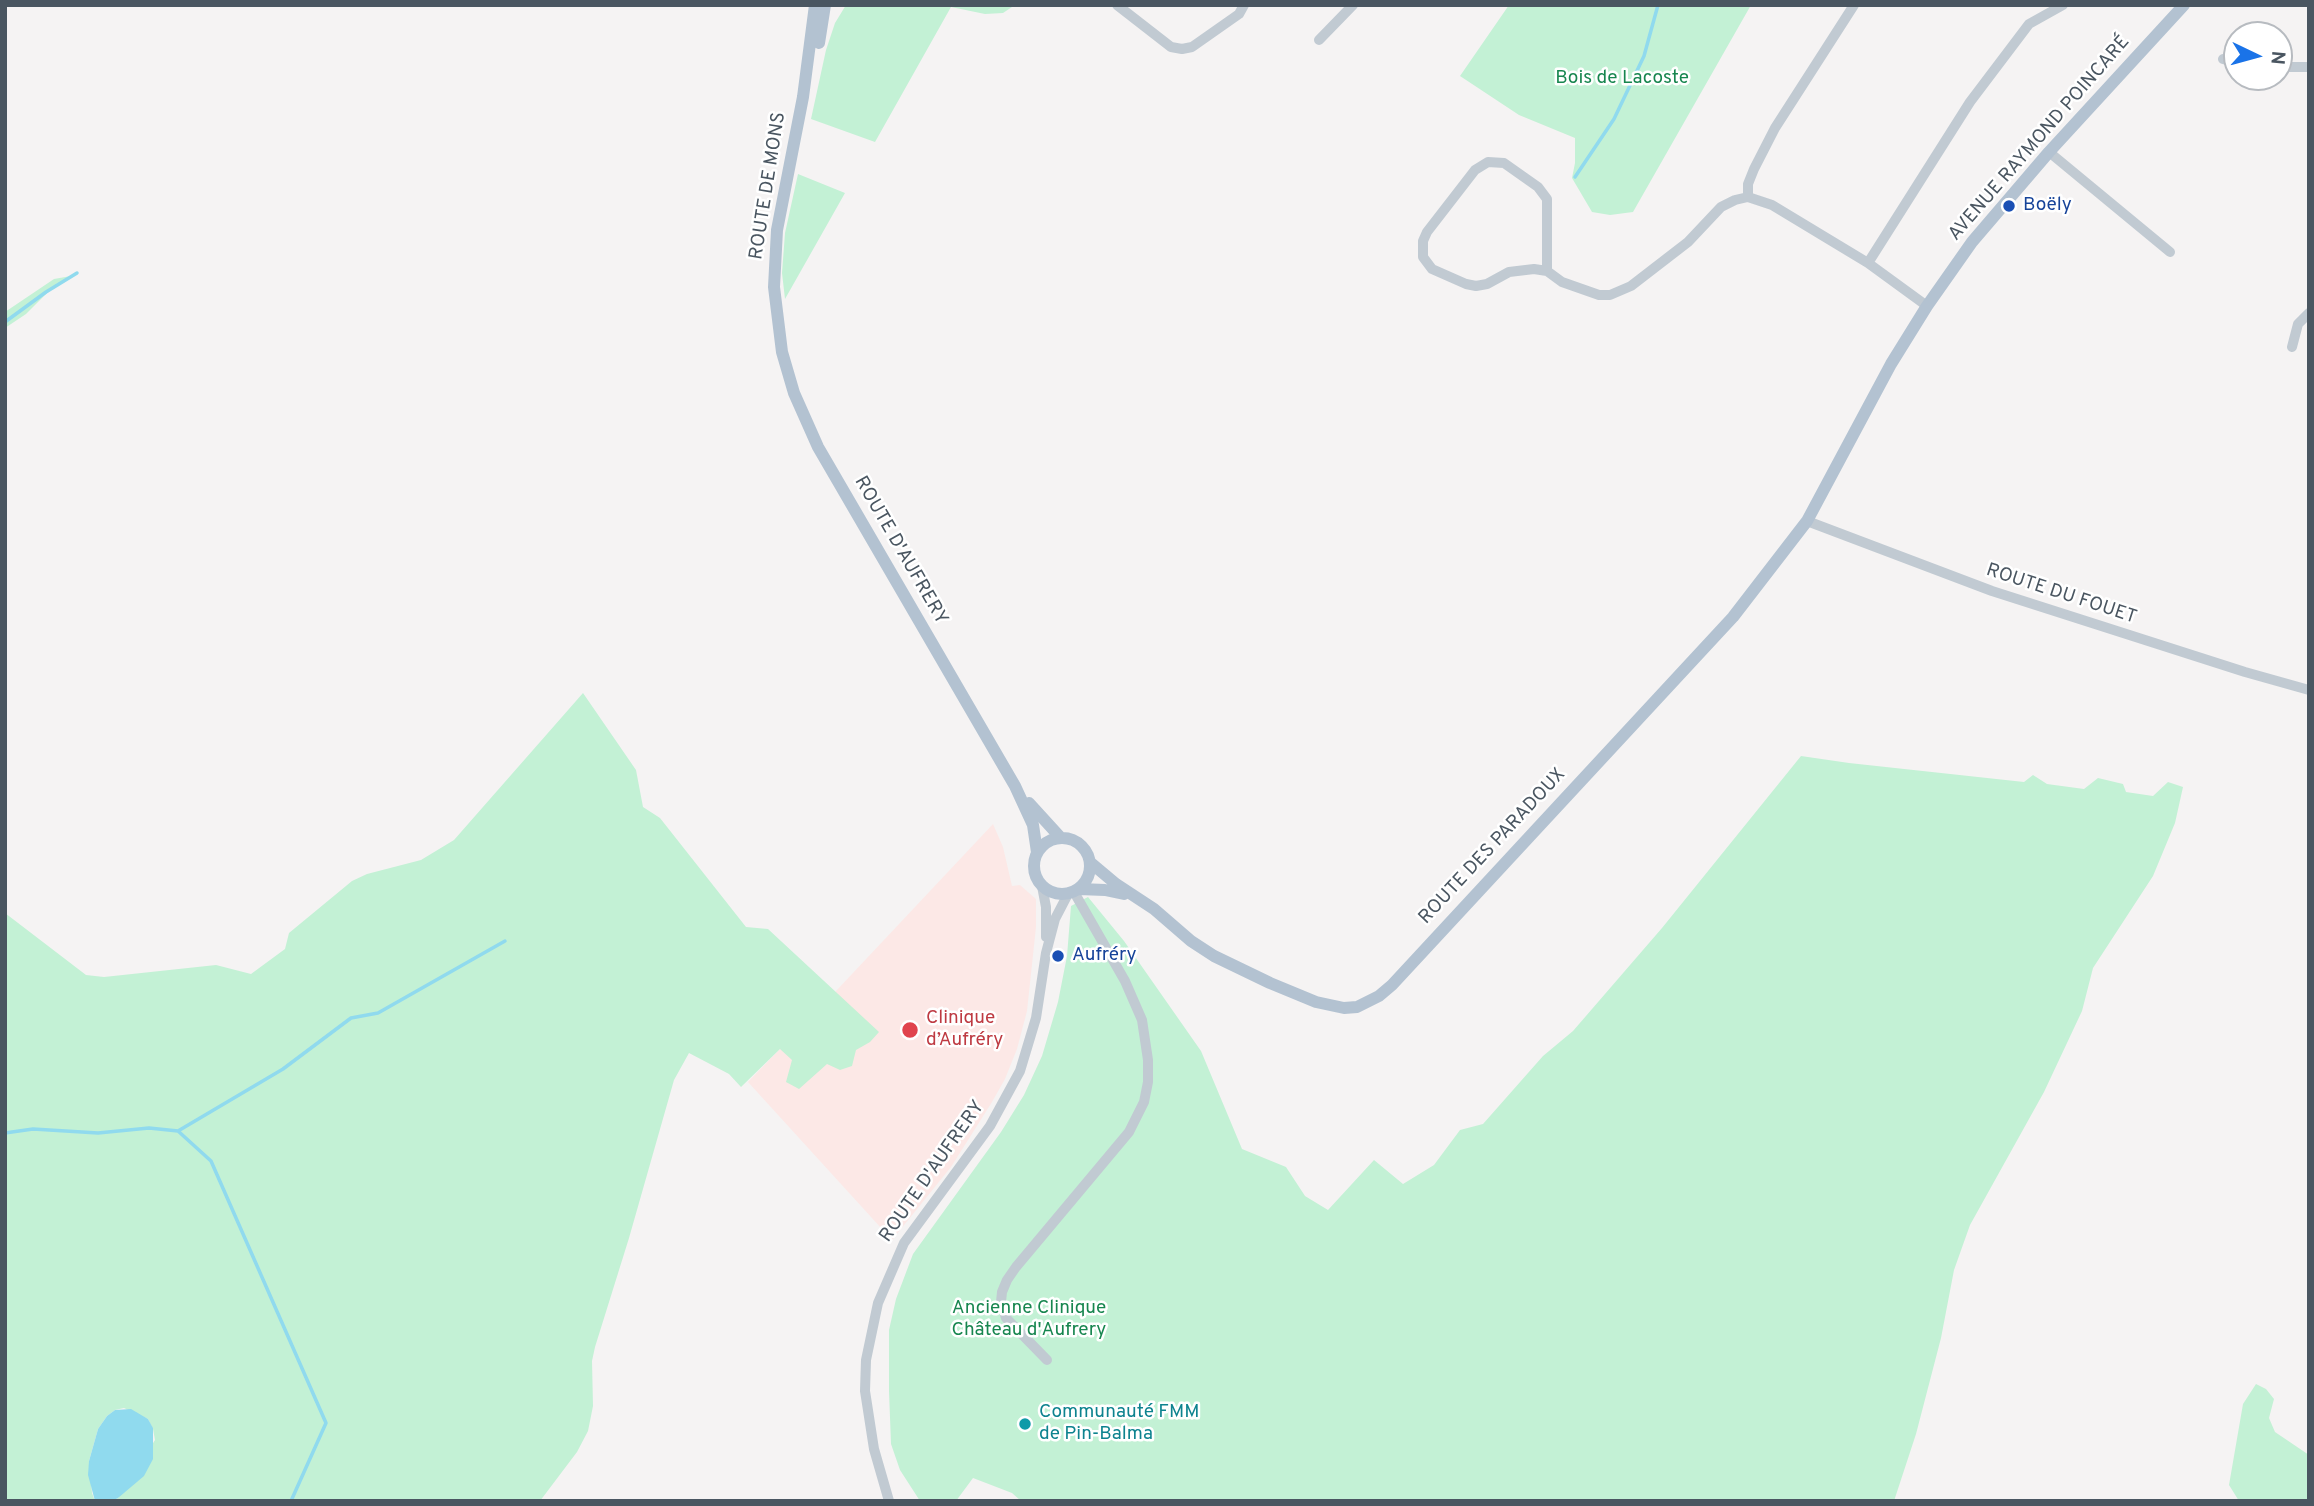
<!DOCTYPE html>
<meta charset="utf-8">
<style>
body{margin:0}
#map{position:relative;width:2314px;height:1506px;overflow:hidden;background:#f5f3f3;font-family:Overpass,sans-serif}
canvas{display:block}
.frame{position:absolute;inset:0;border:7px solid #4a5661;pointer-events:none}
.north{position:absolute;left:2223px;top:21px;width:70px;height:70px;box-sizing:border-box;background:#fff;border:2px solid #b7bbc0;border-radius:50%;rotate:95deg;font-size:19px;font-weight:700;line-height:28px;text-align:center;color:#4a5661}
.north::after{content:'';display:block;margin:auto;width:24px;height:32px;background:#1a73e8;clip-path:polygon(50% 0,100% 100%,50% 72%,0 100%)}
</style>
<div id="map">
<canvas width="2314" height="1506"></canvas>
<div class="frame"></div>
<div class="north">N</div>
</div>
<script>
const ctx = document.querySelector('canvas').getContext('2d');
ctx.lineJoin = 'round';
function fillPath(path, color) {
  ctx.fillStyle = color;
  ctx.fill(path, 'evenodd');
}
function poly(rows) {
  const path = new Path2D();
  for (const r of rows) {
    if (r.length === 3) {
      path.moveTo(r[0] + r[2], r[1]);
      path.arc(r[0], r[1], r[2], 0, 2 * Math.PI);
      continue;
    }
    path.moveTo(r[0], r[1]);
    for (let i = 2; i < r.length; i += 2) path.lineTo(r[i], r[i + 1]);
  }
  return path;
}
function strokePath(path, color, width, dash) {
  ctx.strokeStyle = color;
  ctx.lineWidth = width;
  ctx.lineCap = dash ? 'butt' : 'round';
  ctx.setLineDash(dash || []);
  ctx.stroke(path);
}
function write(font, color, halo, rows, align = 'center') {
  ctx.font = font + ' Overpass,sans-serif';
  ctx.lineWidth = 5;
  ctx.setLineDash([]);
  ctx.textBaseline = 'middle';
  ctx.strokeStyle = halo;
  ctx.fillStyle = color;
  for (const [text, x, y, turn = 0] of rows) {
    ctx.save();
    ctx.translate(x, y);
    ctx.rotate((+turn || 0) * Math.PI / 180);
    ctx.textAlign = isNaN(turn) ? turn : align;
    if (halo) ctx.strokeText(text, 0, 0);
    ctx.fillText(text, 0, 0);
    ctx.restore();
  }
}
const medical = poly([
 [993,824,1003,847,1012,886,1020,885,1036,899,1036,927,1027,1011,1017,1049,1005,1079,992,1102,951,1167,892,1240,748,1082,836,991]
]);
const green = poly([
 [846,5,1015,5,1003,13,985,14,951,7,875,142,811,119,826,50,835,23],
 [1509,5,1751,5,1633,212,1610,215,1592,212,1572,178,1575,163,1575,138,1519,115,1460,76],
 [798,174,845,193,785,299,782,273,785,233],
 [71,276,51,289,26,314,5,328,5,312,54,279],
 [583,693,636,770,643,807,660,818,746,927,768,929,879,1032,870,1042,856,1050,852,1066,840,1070,827,1064,799,1089,786,1082,792,1060,780,1049,741,1087,729,1074,689,1053,674,1080,629,1238,595,1347,592,1361,593,1406,588,1431,577,1452,540,1501,112,1501,118,1498,155,1440,153,1429,148,1419,124,1408,115,1410,107,1416,98,1429,89,1461,92,1493,95,1501,5,1501,5,913,86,975,104,977,216,965,251,974,285,949,289,933,352,881,367,874,421,860,454,840],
 [1801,756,1849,763,2024,782,2033,775,2047,784,2084,789,2098,778,2123,784,2126,792,2153,796,2168,782,2183,787,2175,823,2153,876,2093,968,2082,1011,2044,1092,1970,1225,1954,1270,1941,1338,1916,1434,1894,1501,1021,1501,1012,1493,973,1478,956,1501,920,1501,900,1470,891,1444,889,1391,889,1330,896,1299,913,1254,1001,1132,1024,1095,1042,1056,1058,1002,1067,956,1071,906,1088,897,1124,941,1201,1051,1242,1149,1286,1167,1305,1196,1328,1210,1374,1160,1403,1184,1434,1165,1460,1130,1483,1124,1543,1056,1573,1031,1662,928],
 [2256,1384,2266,1389,2274,1399,2269,1418,2275,1432,2309,1455,2309,1501,2239,1501,2229,1485,2243,1404]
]);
const water = poly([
 [131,1409,148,1419,153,1428,153,1459,144,1476,118,1498,112,1501,95,1501,88,1475,89,1461,98,1429,107,1416,115,1410]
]);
const stream = poly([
 [1575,177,1614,119,1644,56,1658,5],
 [5,322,46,292,77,273],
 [178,1131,211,1161,326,1423,291,1501],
 [5,1133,33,1129,98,1133,149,1128,178,1131,283,1069,351,1018,378,1013,505,941]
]);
const minor = poly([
 [1117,5,1171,47,1182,49,1192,47,1239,14,1244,5],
 [1319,40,1353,5],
 [2223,59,2237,63],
 [2279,67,2309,67],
 [2049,152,2170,252],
 [1748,197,1772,205,1868,263,1927,306],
 [1868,263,1970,102,2029,24,2063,5],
 [1547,271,1547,199,1538,187,1504,163,1488,162,1475,170,1427,232,1423,241,1423,257,1432,269,1466,284,1476,286,1487,284,1509,272,1534,269,1547,271,1562,282,1599,295,1610,295,1631,286,1688,242,1721,207,1735,200,1748,197,1748,184,1754,169,1775,128,1854,5],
 [2292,347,2298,324,2309,313],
 [1807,521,1992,591,2245,672,2309,690],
 [1042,886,1046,907,1046,937],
 [1047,1360,1006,1318,1001,1302,1002,1292,1007,1280,1016,1267,1129,1132,1144,1102,1148,1082,1148,1060,1142,1020,1125,981,1074,892],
 [889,1501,874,1449,865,1391,866,1360,878,1303,904,1243,990,1126,1020,1071,1036,1018,1046,953,1055,919,1068,894]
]);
const major = poly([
 [815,5,803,97,777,230,774,287,782,352,794,393,818,447,1015,786,1033,825,1037,852],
 [819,43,825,5],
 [1029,803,1060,837],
 [1062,866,28],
 [1091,863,1116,884,1154,909,1191,941,1214,956,1270,983,1316,1002,1344,1008,1357,1007,1379,996,1392,985,1733,617,1807,521,1891,364,1927,306,1972,242,2049,152,2184,5],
 [1079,889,1105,890,1124,894]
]);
const markers = [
 [2009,206,7,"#1a4fb4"],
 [1058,956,7,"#1a4fb4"],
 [910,1030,9,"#e0444e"],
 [1025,1424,7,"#0f9aa8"]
];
const parkNames = [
 ["Bois de Lacoste",1622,79],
 ["Ancienne Clinique",1029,1309],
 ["Château d'Aufrery",1029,1331]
];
const streetNames = [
 ["AVENUE RAYMOND POINCARÉ",2040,139,-49],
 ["ROUTE DE MONS",769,186,-81],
 ["ROUTE D'AUFRERY",900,551,60],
 ["ROUTE DU FOUET",2061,595,18],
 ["ROUTE DES PARADOUX",1493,847,-47],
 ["ROUTE D'AUFRERY",933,1172,-55]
];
const transitNames = [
 ["Boëly",2023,206],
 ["Aufréry",1072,956]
];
const healthNames = [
 ["Clinique",926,1019],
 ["d’Aufréry",926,1041]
];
const cultureNames = [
 ["Communauté FMM",1039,1413],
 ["de Pin-Balma",1039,1435]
];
fillPath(medical, '#fce8e6');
fillPath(green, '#c3f1d5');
fillPath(water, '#90daee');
strokePath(stream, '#90daee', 3.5);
strokePath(minor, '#c1cad2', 10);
strokePath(major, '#b3c2d1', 12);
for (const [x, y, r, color] of markers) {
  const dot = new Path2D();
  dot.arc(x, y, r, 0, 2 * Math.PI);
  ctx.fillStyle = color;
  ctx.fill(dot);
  strokePath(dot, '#fff', 2.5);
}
write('19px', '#17864f', '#fff', parkNames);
write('19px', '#4a5661', '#fff', streetNames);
write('19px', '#164399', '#fff', transitNames, 'left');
write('19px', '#be3a42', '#fff', healthNames, 'left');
write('19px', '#0d838f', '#fff', cultureNames, 'left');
</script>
